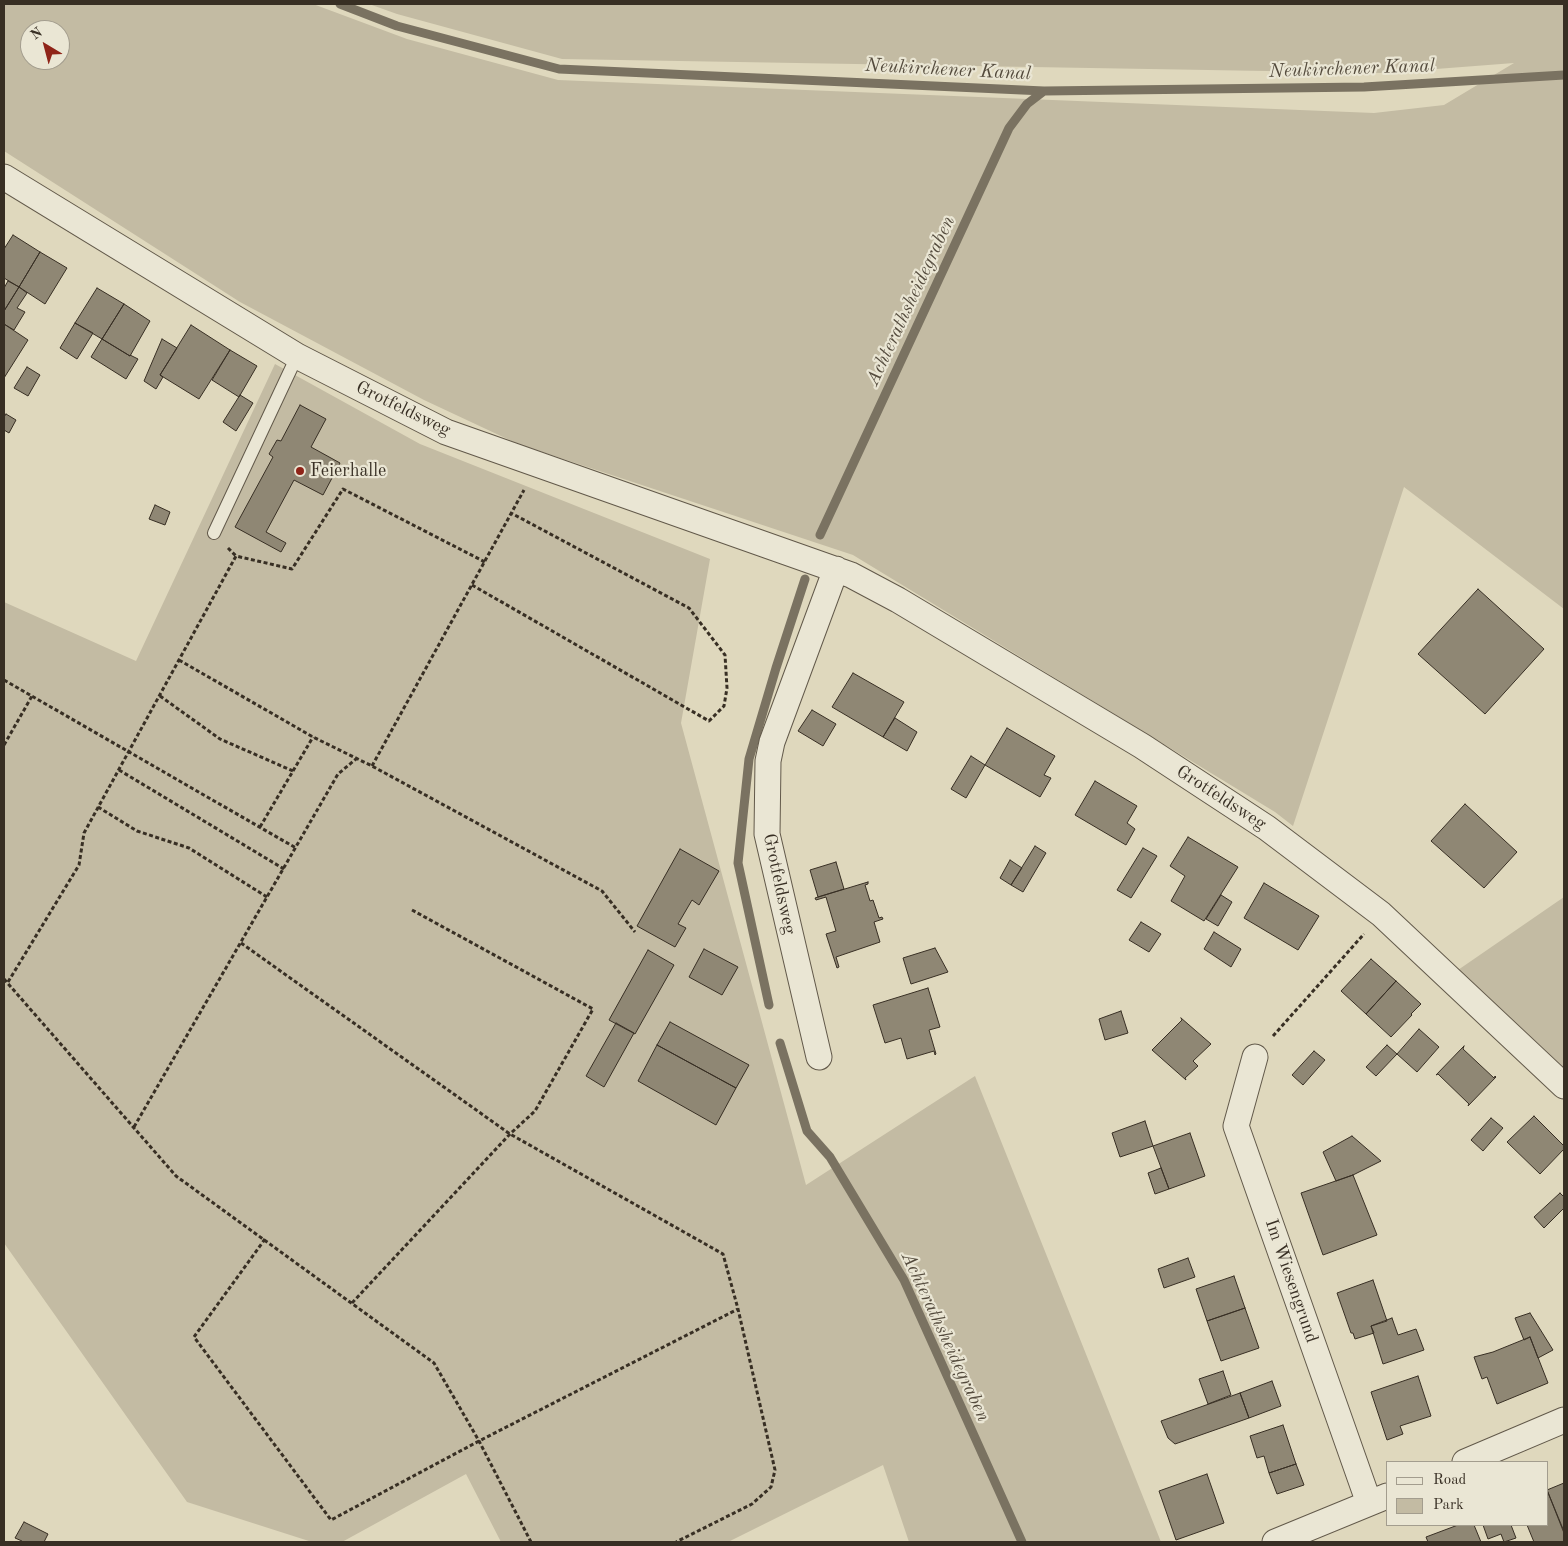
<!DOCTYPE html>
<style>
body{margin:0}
#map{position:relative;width:1568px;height:1546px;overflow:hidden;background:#dfd8bd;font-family:"Old Standard TT",serif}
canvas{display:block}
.frame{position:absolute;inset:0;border:5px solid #382f24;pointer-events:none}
.legend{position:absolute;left:1386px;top:1461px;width:162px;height:65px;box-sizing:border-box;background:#eae6d4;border:1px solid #a39d8e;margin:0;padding:6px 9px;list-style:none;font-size:15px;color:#382f24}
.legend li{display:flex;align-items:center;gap:10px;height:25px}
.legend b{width:25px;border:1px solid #a39d8e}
.north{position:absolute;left:20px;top:20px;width:50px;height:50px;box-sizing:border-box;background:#eae6d4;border:1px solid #a39d8e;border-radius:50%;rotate:323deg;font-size:14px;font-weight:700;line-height:20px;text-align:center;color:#382f24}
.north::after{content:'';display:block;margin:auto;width:18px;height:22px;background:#8f2418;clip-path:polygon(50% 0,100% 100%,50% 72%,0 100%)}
</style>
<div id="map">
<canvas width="1568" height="1546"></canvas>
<div class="frame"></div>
<ul class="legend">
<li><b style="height:6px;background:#eae6d4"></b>Road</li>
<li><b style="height:14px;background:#c3bba3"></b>Park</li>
</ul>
<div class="north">N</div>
</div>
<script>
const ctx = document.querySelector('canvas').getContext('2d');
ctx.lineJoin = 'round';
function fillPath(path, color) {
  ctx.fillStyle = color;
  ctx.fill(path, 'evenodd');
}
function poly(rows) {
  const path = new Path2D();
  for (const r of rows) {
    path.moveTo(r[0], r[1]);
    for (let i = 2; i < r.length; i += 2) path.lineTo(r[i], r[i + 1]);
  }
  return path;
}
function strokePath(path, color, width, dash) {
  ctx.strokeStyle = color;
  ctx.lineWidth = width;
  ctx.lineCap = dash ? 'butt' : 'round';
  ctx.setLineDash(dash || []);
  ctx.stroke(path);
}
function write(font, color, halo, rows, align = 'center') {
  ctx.font = font + ' "Old Standard TT",serif';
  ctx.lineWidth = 4.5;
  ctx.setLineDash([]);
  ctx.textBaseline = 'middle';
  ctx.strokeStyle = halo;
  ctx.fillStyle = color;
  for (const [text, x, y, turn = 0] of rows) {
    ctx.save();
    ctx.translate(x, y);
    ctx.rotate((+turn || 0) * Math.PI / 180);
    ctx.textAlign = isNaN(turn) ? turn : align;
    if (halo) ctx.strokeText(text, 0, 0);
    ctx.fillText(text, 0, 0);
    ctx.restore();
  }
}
const green = poly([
 [4,4,313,4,407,39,558,80,1374,113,1444,105,1514,63,1384,73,562,59,397,14,369,4,1564,4,1564,609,1404,487,1293,826,1275,812,853,555,518,444,424,400,240,302,4,151],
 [30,30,60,30,60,60,30,60],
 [275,364,420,444,710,559,681,723,806,1185,975,1076,1161,1542,909,1542,883,1465,728,1542,501,1542,466,1474,342,1542,312,1542,187,1502,4,1243,4,602,136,661],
 [1564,897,1564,1073,1458,970]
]);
const stream = poly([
 [340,4,397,26,559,69,1044,91,1364,87,1564,75],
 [820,535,1009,128,1027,104,1044,91],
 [769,1005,738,863,749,759,776,668,805,579],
 [780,1043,807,1131,830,1157,904,1280,1022,1542]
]);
const building = poly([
 [13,235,40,252,19,287,4,278,4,249,13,235],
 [40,252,67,268,45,304,19,287,40,252],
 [8,281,19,287,4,311,4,288,8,281],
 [19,287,27,293,17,308,25,312,14,330,4,324,4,311,19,287],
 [97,288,124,304,102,339,75,323,97,288],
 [124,304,150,321,130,356,102,339,124,304],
 [75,323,93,333,77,359,60,348,75,323],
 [4,324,28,340,4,378,4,324],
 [191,325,230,350,199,399,160,375,191,325],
 [102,339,130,356,130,355,138,359,126,379,91,357,102,339],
 [162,339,177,348,160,375,163,377,156,389,144,381,162,339],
 [230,350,257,366,239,397,212,380,230,350],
 [27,367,40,375,28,396,14,388,27,367],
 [240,395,253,403,236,431,223,422,240,395],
 [300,405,326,419,311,447,340,463,323,495,294,480,266,532,286,543,281,552,235,527,273,457,269,454,277,440,281,441,300,405],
 [6,414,16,420,9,433,4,430,4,417,6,414],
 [155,505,170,512,165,525,149,519,155,505],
 [1478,589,1544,649,1485,714,1418,654,1478,589],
 [853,673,904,702,883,737,832,707,853,673],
 [812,710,836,724,823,746,798,731,812,710],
 [895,718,917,732,907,751,883,737,895,718],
 [1007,728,1055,756,1044,775,1051,778,1040,797,985,765,1007,728],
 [971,756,985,765,966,798,951,789,971,756],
 [1095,781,1137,806,1127,823,1135,829,1126,845,1075,815,1095,781],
 [1465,804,1517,852,1484,888,1431,841,1465,804],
 [1188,837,1238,867,1204,921,1171,901,1185,876,1170,866,1188,837],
 [1035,846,1046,853,1023,892,1011,885,1035,846],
 [1143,848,1157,856,1131,898,1117,890,1143,848],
 [680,849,719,871,699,905,692,900,678,924,686,928,675,947,637,926,680,849],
 [1010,860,1022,868,1011,885,1000,878,1010,860],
 [836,862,844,889,818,897,810,870,836,862],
 [868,882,868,884,865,885,870,901,873,900,879,918,882,917,883,919,874,922,880,942,836,957,839,967,837,968,826,934,836,931,826,897,816,900,815,898,868,882],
 [1264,883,1319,916,1298,950,1244,918,1264,883],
 [1221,895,1232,902,1218,926,1206,919,1221,895],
 [1141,922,1161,934,1149,952,1129,940,1141,922],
 [1214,932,1241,949,1231,967,1204,949,1214,932],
 [935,948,948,972,911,984,903,958,935,948],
 [704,949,738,967,722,995,689,977,704,949],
 [648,950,674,965,635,1034,609,1020,648,950],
 [1371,959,1396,981,1366,1014,1341,991,1371,959],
 [1396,981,1421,1004,1411,1014,1412,1015,1391,1037,1366,1014,1396,981],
 [928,988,940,1027,929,1030,936,1054,935,1055,934,1051,907,1059,901,1038,885,1043,873,1005,928,988],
 [1121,1011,1128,1033,1105,1040,1099,1019,1121,1011],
 [1181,1018,1211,1044,1193,1061,1198,1066,1185,1078,1186,1080,1152,1050,1182,1020,1181,1018],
 [670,1022,749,1065,736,1088,657,1045,670,1022],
 [616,1023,634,1033,604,1087,586,1076,616,1023],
 [1419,1029,1439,1047,1417,1072,1397,1054,1419,1029],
 [657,1045,736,1088,716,1125,638,1081,657,1045],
 [1387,1045,1397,1054,1376,1076,1366,1067,1387,1045],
 [1464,1046,1463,1049,1494,1078,1495,1076,1496,1077,1468,1106,1469,1104,1438,1074,1436,1075,1464,1046],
 [1314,1051,1325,1060,1303,1085,1292,1075,1314,1051],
 [1534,1116,1564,1146,1564,1149,1540,1174,1507,1142,1534,1116],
 [1491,1118,1503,1128,1483,1151,1471,1140,1491,1118],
 [1145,1121,1153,1146,1120,1157,1112,1133,1145,1121],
 [1190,1133,1205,1176,1169,1189,1153,1146,1190,1133],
 [1352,1136,1381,1161,1353,1175,1336,1181,1323,1152,1352,1136],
 [1161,1168,1169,1189,1155,1194,1148,1173,1161,1168],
 [1353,1175,1377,1235,1323,1255,1301,1193,1353,1175],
 [1560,1193,1564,1197,1564,1208,1544,1228,1534,1217,1560,1193],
 [1188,1258,1195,1277,1164,1288,1158,1269,1188,1258],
 [1234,1276,1245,1308,1207,1321,1196,1289,1234,1276],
 [1373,1280,1387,1321,1371,1326,1374,1333,1355,1339,1353,1333,1351,1333,1337,1293,1373,1280],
 [1245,1308,1259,1348,1221,1361,1207,1321,1245,1308],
 [1530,1313,1553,1350,1538,1358,1530,1337,1524,1340,1515,1318,1530,1313],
 [1392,1318,1398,1335,1416,1329,1424,1350,1383,1364,1371,1326,1392,1318],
 [1530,1337,1548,1383,1497,1404,1487,1377,1482,1379,1474,1357,1493,1352,1530,1337],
 [1223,1371,1231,1395,1208,1404,1199,1379,1223,1371],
 [1418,1376,1431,1416,1400,1426,1403,1434,1387,1440,1371,1392,1418,1376],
 [1272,1381,1281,1406,1249,1418,1240,1393,1272,1381],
 [1240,1393,1249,1418,1175,1444,1168,1438,1161,1421,1240,1393],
 [1283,1425,1296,1464,1269,1473,1264,1456,1257,1458,1250,1436,1283,1425],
 [1296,1464,1304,1485,1277,1494,1269,1473,1296,1464],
 [1207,1474,1224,1523,1176,1540,1159,1491,1207,1474],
 [1564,1483,1564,1529,1563,1529,1547,1490,1564,1483],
 [1547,1490,1564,1533,1564,1542,1534,1542,1527,1525,1547,1525,1547,1490],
 [24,1522,48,1534,44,1542,21,1542,22,1541,15,1538,24,1522],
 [1458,1525,1474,1525,1481,1542,1428,1542,1426,1537,1458,1525],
 [1483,1525,1511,1525,1516,1538,1504,1542,1501,1534,1488,1539,1483,1525]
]);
const path = poly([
 [228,548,236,556],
 [472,585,709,721,724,706,727,688,725,655,689,608,511,513],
 [179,660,313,737,372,766,602,891,635,932],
 [4,680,296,848],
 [160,696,220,739,293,771],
 [4,745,32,696],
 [372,766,524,490],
 [119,770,284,869],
 [98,807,137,831,189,848,267,897],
 [260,827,313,737],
 [241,943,510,1134,723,1254,738,1309,775,1470,771,1487,752,1504,676,1542],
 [4,979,176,1176,434,1363,479,1441,531,1542],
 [8,982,79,865,84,833,236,556,292,569,343,489,485,562],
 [1273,1036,1364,934],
 [134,1127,338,774,356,759],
 [265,1239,194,1337,331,1520,479,1441,738,1309],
 [352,1303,510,1134,535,1111,593,1009,412,910]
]);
const service = poly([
 [214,533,297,356]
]);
const minor = poly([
 [4,177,297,356,446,432,851,575,898,600,1142,746,1267,828,1381,914,1564,1086],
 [819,1057,767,834,768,761,772,742,836,569],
 [1255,1057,1236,1126,1369,1503],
 [1465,1462,1564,1420],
 [1275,1542,1387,1496]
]);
const markers = [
 [300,471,5,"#8f2418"]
];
const streetNames = [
 ["Grotfeldsweg",403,409,26],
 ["Grotfeldsweg",1221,798,33],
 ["Grotfeldsweg",779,884,78],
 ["Im Wiesengrund",1291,1281,71]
];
const poiNames = [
 ["Feierhalle",310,471]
];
const waterNames = [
 ["Neukirchener Kanal",1352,69,-2],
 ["Neukirchener Kanal",948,70,3],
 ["Achterathsheidegraben",911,301,-65],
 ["Achterathsheidegraben",945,1337,65]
];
fillPath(green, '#c3bba3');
strokePath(stream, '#7a7261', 9);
fillPath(building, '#8f8774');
strokePath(building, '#382f24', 1);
strokePath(service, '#62594a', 14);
strokePath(minor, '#62594a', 27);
strokePath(path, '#382f24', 3, [4, 2.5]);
strokePath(service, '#eae6d4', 12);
strokePath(minor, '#eae6d4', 25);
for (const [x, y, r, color] of markers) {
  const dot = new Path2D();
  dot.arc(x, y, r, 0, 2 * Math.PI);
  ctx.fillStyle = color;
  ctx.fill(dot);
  strokePath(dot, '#eae6d4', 2);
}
write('18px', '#382f24', '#eae6d4', streetNames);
write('18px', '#382f24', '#eae6d4', poiNames, 'left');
write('italic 19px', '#544b3d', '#eae6d4', waterNames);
</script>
